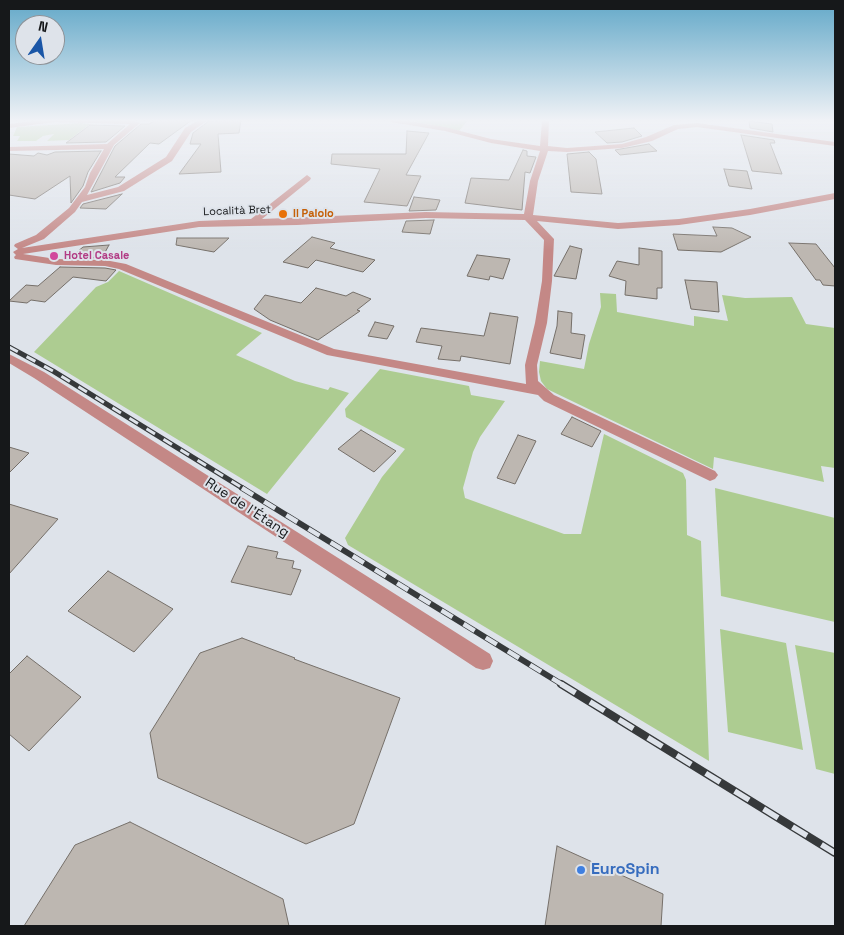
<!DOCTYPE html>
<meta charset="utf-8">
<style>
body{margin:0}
#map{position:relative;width:844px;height:935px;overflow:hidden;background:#dee3ea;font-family:"Space Grotesk",sans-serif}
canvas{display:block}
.frame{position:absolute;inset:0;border:10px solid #16181a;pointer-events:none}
.north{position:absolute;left:15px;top:15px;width:50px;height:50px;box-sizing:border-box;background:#dee3ea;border:1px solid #8e9297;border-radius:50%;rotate:13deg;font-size:14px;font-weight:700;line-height:20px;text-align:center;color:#16181a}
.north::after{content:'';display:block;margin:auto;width:18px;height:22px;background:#1a56a7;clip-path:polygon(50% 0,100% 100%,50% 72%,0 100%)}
</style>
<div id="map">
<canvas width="844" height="935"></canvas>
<div class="frame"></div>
<div class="north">N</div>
</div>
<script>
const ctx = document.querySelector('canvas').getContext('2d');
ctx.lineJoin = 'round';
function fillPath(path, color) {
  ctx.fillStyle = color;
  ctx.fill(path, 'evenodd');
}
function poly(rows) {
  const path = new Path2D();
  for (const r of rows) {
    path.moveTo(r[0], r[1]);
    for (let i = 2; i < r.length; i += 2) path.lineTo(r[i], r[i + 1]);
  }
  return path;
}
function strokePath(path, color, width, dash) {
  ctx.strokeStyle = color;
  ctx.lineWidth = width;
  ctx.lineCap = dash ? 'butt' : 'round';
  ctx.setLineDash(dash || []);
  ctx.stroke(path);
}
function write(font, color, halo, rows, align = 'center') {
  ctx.font = font + ' "Space Grotesk",sans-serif';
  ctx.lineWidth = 4;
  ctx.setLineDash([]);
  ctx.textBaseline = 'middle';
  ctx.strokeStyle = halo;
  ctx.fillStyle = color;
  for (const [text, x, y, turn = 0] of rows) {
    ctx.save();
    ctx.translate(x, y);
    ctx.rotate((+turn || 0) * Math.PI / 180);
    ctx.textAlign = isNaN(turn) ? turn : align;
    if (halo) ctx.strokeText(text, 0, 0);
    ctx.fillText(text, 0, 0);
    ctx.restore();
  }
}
const green = poly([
 [416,120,468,120,459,131,414,121],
 [81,123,90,124,69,140,47,141,54,134,43,136,36,141,17,141,20,136,13,136,17,127],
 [119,271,262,333,236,355,295,381,328,390,330,387,349,393,267,494,34,352,96,287,108,282],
 [600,293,616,294,617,312,694,326,694,316,728,321,722,295,745,298,792,297,806,324,835,328,835,468,821,466,824,482,714,457,713,469,547,389,541,381,539,372,540,361,584,369,589,344,601,307],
 [380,369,469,386,471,395,505,401,480,437,473,452,463,488,465,498,564,534,581,534,604,434,683,473,686,480,687,535,701,541,709,761,348,545,345,538,382,477,405,449,346,417,345,409],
 [715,488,835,518,835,622,721,596],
 [720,629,786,643,803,750,728,732],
 [795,645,835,653,835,774,816,769]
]);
const building = poly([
 [156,120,192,120,159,144,150,143,115,177,125,177,120,183,91,192,115,146,141,124,149,124,156,120],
 [241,120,239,133,218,134,221,172,179,174,201,144,190,144,193,133,209,121,241,120],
 [749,121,772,124,773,132,750,128,749,121],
 [90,125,125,126,106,142,66,143,90,125],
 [634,128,642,136,622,142,607,143,595,132,634,128],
 [407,131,429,133,406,175,421,176,407,206,364,202,380,169,331,164,332,154,406,154,407,131],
 [741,135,774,140,775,143,770,143,782,174,752,171,741,135],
 [649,144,657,151,620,155,615,150,649,144],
 [523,150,527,151,527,156,536,157,530,173,525,172,522,210,465,203,471,178,509,180,523,150],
 [101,151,88,172,83,186,71,203,70,176,35,199,9,195,9,154,34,156,38,153,47,155,55,152,101,151],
 [589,152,596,159,602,194,571,192,567,154,589,152],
 [724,169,747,171,752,189,729,186,724,169],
 [122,194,106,209,80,208,83,204,122,194],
 [414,197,440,200,436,210,409,211,414,197],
 [434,220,430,234,402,232,406,221,434,220],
 [713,227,732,228,751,237,721,252,678,250,673,234,717,236,713,227],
 [312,237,335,243,330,248,375,260,363,272,316,260,308,268,283,262,312,237],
 [177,238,229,238,214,252,176,245,177,238],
 [789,243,816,244,835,268,835,286,823,285,820,280,816,280,789,243],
 [109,245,102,258,71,257,83,247,109,245],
 [570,246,582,249,576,279,554,276,570,246],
 [639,248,662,251,662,288,657,288,657,299,625,295,626,281,609,276,617,261,639,265,639,248],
 [477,255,510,259,503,279,490,276,489,280,467,276,477,255],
 [60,267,105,268,116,270,106,281,73,277,45,302,31,300,27,303,9,301,26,285,38,286,60,267],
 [685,280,717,282,719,312,691,309,685,280],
 [316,288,346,296,353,292,371,299,357,310,360,311,318,340,270,320,254,309,265,295,301,303,316,288],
 [558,311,572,313,571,333,585,335,581,359,550,353,557,326,558,311],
 [490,313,518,317,510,364,461,356,460,361,438,359,442,346,416,342,421,328,484,336,490,313],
 [375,322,394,326,387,339,368,336,375,322],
 [572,417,601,431,592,447,561,434,572,417],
 [361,430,396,451,374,472,338,449,361,430],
 [518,435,536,441,515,484,497,478,518,435],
 [9,447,29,453,9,473,9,447],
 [9,504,58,519,9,574,9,504],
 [248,546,278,552,276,558,294,561,292,568,301,570,291,595,231,582,248,546],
 [108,571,173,609,134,652,68,611,108,571],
 [242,638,295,658,294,659,400,698,354,824,306,844,158,778,150,733,200,653,242,638],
 [27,656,81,697,29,751,9,734,9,674,27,656],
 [130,822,283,899,289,926,24,926,75,845,130,822],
 [557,846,663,894,661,926,545,926,557,846]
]);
const minor = poly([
 [41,120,131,120,140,123,114,145,87,195,118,187,166,157,185,128,199,120,208,120,191,132,172,161,124,191,82,202,75,212,44,239,22,248,199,221,251,219,307,175,311,178,310,180,262,219,426,212,524,214,530,181,540,151,491,143,445,131,391,122,388,120,403,120,445,127,491,139,540,146,542,120,549,120,548,146,567,148,622,144,646,137,674,125,697,123,835,142,835,146,697,127,678,129,652,141,622,148,567,152,548,151,538,181,533,215,618,223,679,219,750,209,835,193,835,199,750,215,679,225,618,229,537,221,554,239,552,281,547,323,537,365,538,381,554,395,715,471,718,475,715,479,710,481,544,401,538,395,327,355,119,269,105,266,56,265,15,259,14,257,16,255,13,252,18,249,14,246,15,244,36,235,69,208,85,187,90,173,104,149,9,151,9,147,107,144,130,124,55,122,9,128,9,124,41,120],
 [426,218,525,220,544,240,542,281,535,323,525,365,526,384,334,349,126,264,105,260,56,259,23,254,199,227,297,225,426,218],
 [9,354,44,372,490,654,493,661,490,668,483,670,476,668,34,378,9,363,9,354]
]);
const railFar2 = poly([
 [9,347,53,371,244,489]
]);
const railFar1 = poly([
 [242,488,563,685]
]);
const rail = poly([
 [561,684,835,853]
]);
const markers = [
 [283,214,5,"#e8710a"],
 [54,256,5,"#d1479c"],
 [581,870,5,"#3f7fe0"]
];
const farStreetnames = [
 ["Località Bret",237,211,-2]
];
const farFoodnames = [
 ["Il Paiolo",293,214]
];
const farHotelnames = [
 ["Hotel Casale",64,256]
];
const streetNames = [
 ["Rue de l'Étang",247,508,33]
];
const nearShopnames = [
 ["EuroSpin",591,870]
];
fillPath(green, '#adcc91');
fillPath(building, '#bdb7b1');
strokePath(building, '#756f69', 1);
fillPath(minor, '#c48886');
strokePath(railFar2, '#36393b', 5);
strokePath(railFar1, '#36393b', 6);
strokePath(rail, '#36393b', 8);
strokePath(railFar2, '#dee3ea', 3, [10]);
strokePath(railFar1, '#dee3ea', 4.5, [13]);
strokePath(rail, '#dee3ea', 5.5, [17]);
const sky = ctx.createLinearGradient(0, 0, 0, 251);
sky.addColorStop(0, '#62a8c8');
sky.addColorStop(0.48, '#f0f2f6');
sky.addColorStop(1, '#f0f2f600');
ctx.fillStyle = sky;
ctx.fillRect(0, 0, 844, 251);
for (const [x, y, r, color] of markers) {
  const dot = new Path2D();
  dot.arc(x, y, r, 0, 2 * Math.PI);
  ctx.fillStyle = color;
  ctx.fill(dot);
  strokePath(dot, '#dee3ea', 2);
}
write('11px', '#16181a', '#dee3ea', farStreetnames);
write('bold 11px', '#c56008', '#dee3ea', farFoodnames, 'left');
write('bold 11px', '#b23c85', '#dee3ea', farHotelnames, 'left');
write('14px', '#16181a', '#dee3ea', streetNames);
write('bold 16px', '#366cbe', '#dee3ea', nearShopnames, 'left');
</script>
